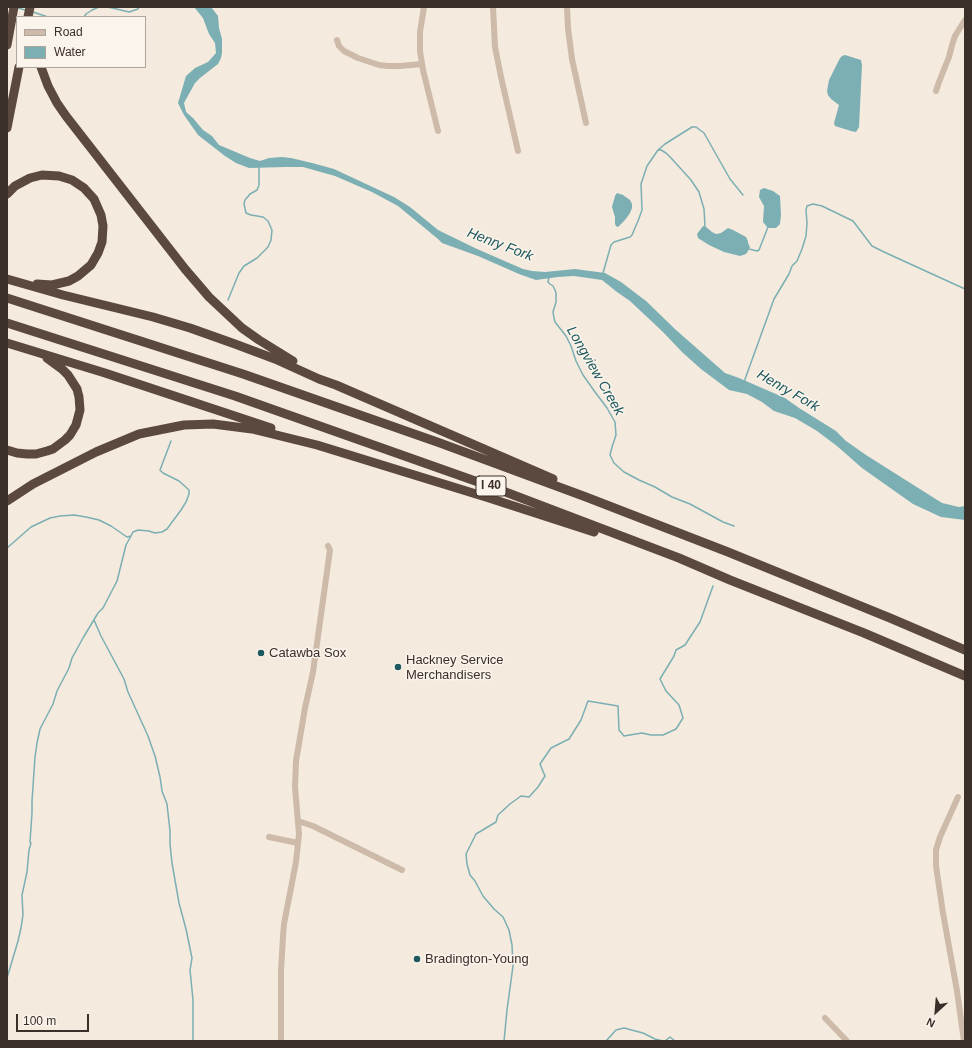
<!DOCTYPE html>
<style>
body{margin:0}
#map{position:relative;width:972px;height:1048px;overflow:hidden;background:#f4eade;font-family:Arial,sans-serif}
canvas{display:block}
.frame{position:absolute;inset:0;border:8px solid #3a2f29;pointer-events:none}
.legend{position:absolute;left:16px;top:16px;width:130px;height:52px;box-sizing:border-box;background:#fbf4eb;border:1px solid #aea59d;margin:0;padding:5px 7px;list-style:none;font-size:12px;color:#3a2f29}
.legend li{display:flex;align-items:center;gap:8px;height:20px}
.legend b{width:20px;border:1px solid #aea59d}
.north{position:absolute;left:916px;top:992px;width:40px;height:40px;-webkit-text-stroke:3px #fbf4eb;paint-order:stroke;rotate:206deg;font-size:11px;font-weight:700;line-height:16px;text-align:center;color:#3a2f29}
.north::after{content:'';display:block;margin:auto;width:14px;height:18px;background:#3a2f29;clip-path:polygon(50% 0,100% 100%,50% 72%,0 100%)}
.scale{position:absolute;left:16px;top:1014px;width:73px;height:18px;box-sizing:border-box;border:2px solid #3a2f29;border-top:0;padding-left:5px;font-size:12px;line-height:14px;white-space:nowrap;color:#3a2f29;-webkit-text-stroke:3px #fbf4eb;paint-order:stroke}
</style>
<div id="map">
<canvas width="972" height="1048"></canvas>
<div class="frame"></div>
<ul class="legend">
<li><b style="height:5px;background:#cdbaa9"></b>Road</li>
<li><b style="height:11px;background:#7bafb3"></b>Water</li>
</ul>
<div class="north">N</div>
<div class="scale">100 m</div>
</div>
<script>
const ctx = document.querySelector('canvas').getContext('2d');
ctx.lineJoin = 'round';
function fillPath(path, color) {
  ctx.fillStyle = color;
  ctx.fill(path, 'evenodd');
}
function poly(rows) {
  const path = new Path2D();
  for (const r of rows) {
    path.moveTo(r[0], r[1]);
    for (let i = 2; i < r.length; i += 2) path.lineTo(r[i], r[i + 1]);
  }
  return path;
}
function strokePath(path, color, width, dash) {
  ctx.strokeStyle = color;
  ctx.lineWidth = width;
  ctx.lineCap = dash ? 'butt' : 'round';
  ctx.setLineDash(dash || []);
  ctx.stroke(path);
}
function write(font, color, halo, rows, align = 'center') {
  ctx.font = font + ' Arial,sans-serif';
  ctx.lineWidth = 3;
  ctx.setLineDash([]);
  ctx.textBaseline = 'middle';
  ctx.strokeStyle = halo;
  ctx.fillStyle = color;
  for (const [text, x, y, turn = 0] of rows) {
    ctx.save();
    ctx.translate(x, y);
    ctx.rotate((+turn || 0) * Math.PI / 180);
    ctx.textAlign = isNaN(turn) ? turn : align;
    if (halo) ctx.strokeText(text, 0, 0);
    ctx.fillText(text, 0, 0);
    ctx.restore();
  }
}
const water = poly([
 [194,7,211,7,218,16,219,28,222,39,222,53,221,58,218,64,200,78,195,83,184,103,186,112,193,118,203,130,212,136,219,145,250,158,260,161,269,158,282,157,291,158,312,163,334,169,394,197,410,207,438,230,477,249,523,269,532,271,545,272,575,269,605,273,621,282,646,301,676,330,725,373,739,378,785,398,799,408,836,431,846,441,866,455,942,503,959,507,965,506,965,520,941,517,913,504,862,468,837,446,817,431,795,418,774,411,762,402,747,394,729,390,701,369,682,352,663,332,630,301,617,292,602,280,574,276,558,277,536,280,519,274,478,256,442,243,438,239,398,206,372,192,335,176,303,167,285,167,249,168,236,163,225,156,198,135,184,115,178,103,186,76,195,68,208,62,216,53,215,43,209,34,203,18],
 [845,55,861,60,862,65,859,127,856,132,851,131,835,126,834,123,839,105,831,99,828,95,827,91,829,80,840,58,842,56],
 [764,188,773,191,780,196,781,215,780,224,776,228,768,228,763,222,764,206,759,197,760,190],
 [617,193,623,195,630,200,632,204,632,208,630,213,625,220,618,227,616,226,615,224,615,217,612,207,615,196],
 [703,226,706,227,712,232,716,234,721,233,728,228,733,230,746,237,748,241,748,243,750,247,748,251,746,254,740,256,724,252,709,245,698,238,697,234]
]);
const stream = poly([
 [108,7,129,12,138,9,139,7],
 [18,8,25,10],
 [33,12,48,17],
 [84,17,86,14,92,10,99,7],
 [658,150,661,150,666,153,672,159,691,180,699,192,704,209,705,227],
 [749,249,757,251,759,250,768,227],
 [603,273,611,245,614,242,630,237,632,235,638,221,642,210,641,184,647,166,658,150,665,144,692,127,696,127,704,133,730,179,743,195],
 [549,277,548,282,550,284,553,286,555,290,556,293,556,302,553,312,554,318,555,322,566,336,571,346,576,361,583,375,595,392,607,408,615,422,616,435,612,447,610,455,614,463,624,472,639,480,655,487,672,497,690,504,723,522,734,526],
 [228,300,239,273,244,266,257,258,268,247,271,240,272,230,268,221,263,217,251,215,246,213,244,204,245,200,250,194,257,190,259,185,259,167],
 [744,382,774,299,789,274,792,266,797,261,802,249,806,236,807,223,806,210,807,206,813,204,822,206,853,221,872,246,884,252,965,289],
 [7,548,31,527,50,518,60,516,74,515,86,517,99,520,111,526,124,535,127,537,131,536],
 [94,620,101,636,124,679,128,692,148,736,155,756,160,777,162,791,167,804,170,831,170,844,172,863,179,903,186,929,192,958,190,970,193,1000,193,1041],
 [7,978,18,941,21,928,23,915,22,895,27,872,29,850,31,843,30,842,32,813,32,801,35,757,37,743,40,729,53,704,57,691,69,668,72,658,83,638,98,613,103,608,117,581,126,545,131,536,133,532,138,530,149,531,155,533,162,532,167,529,181,510,186,502,189,494,189,490,179,481,163,473,160,470,171,441],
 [504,1041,507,1010,513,966,512,945,509,930,503,917,494,909,483,896,475,881,470,875,467,864,466,854,476,834,496,822,498,815,510,804,521,796,529,797,538,787,545,776,540,764,551,748,569,739,581,720,588,701,618,706,619,730,624,736,642,733,651,735,663,735,676,729,683,718,679,705,666,691,660,679,674,656,676,650,685,645,700,622,713,586],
 [606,1041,616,1030,624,1028,643,1033,655,1039,663,1041],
 [665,1041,670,1037,675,1041]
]);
const minor = poly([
 [424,7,420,32,420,51,423,70,438,131],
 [493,7,495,47,501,77,518,151],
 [567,7,568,28,572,59,586,123],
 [337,40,339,46,344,51,358,58,379,65,388,66,400,66,422,64],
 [936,91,939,82,949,57,952,45,955,36,965,20],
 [958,797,940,837,936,850,936,866,943,913,957,991,964,1041],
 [298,821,313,826,402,870],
 [269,837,298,843],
 [825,1018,847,1041],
 [281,1041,281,971,283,937,284,924,296,862,299,834,295,787,296,761,305,708,313,672,330,550,328,546]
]);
const highway = poly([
 [28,17,30,7],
 [7,45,14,7],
 [41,67,48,86,57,103,66,116,185,269,209,297,242,328,259,340,293,361],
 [7,128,19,67],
 [7,194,15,186,30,178,42,175,59,176,72,180,84,188,94,199,101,215,103,226,102,242,98,253,91,265,78,276,69,281,52,285,37,284],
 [7,279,63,295,153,317,190,328,235,344,275,359,319,379,336,385,553,479],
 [7,298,243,374,440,443,586,497,728,552,890,618,965,650],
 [7,323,235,396,495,488,679,558,730,580,864,633,965,676],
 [7,343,105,373,271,428],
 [7,450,17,453,27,454,36,454,47,451,53,449,65,440,70,435,76,425,80,410,79,397,77,389,68,375,62,369,47,358],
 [7,501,33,484,96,452,139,434,184,425,213,424,252,429,317,445,489,498,594,532]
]);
const markers = [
 [261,653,4,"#1c585e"],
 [398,667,4,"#1c585e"],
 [417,959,4,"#1c585e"]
];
const shields = [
 [491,486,30]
];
const shieldNames = [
 ["I 40",491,486]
];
const poiNames = [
 ["Catawba Sox",269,653],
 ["Hackney Service",406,660],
 ["Merchandisers",406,675],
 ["Bradington-Young",425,959]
];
const waterNames = [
 ["Henry Fork",500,245,21],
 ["Longview Creek",595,371,60],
 ["Henry Fork",788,391,30]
];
fillPath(water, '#7bafb3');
strokePath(stream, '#7bafb3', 1.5);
strokePath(minor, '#cdbaa9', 6);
strokePath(highway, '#5b4940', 9);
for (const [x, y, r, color] of markers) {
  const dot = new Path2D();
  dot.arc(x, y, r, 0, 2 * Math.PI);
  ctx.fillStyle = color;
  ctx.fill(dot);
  strokePath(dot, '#fbf4eb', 1.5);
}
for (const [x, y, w] of shields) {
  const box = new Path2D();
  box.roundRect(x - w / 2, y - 10, w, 20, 3);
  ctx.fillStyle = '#fbf4eb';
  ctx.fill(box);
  strokePath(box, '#3a2f29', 1);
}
write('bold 12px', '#3a2f29', null, shieldNames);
write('13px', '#3a2f29', '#fbf4eb', poiNames, 'left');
write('italic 14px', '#1c585e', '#fbf4eb', waterNames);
</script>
